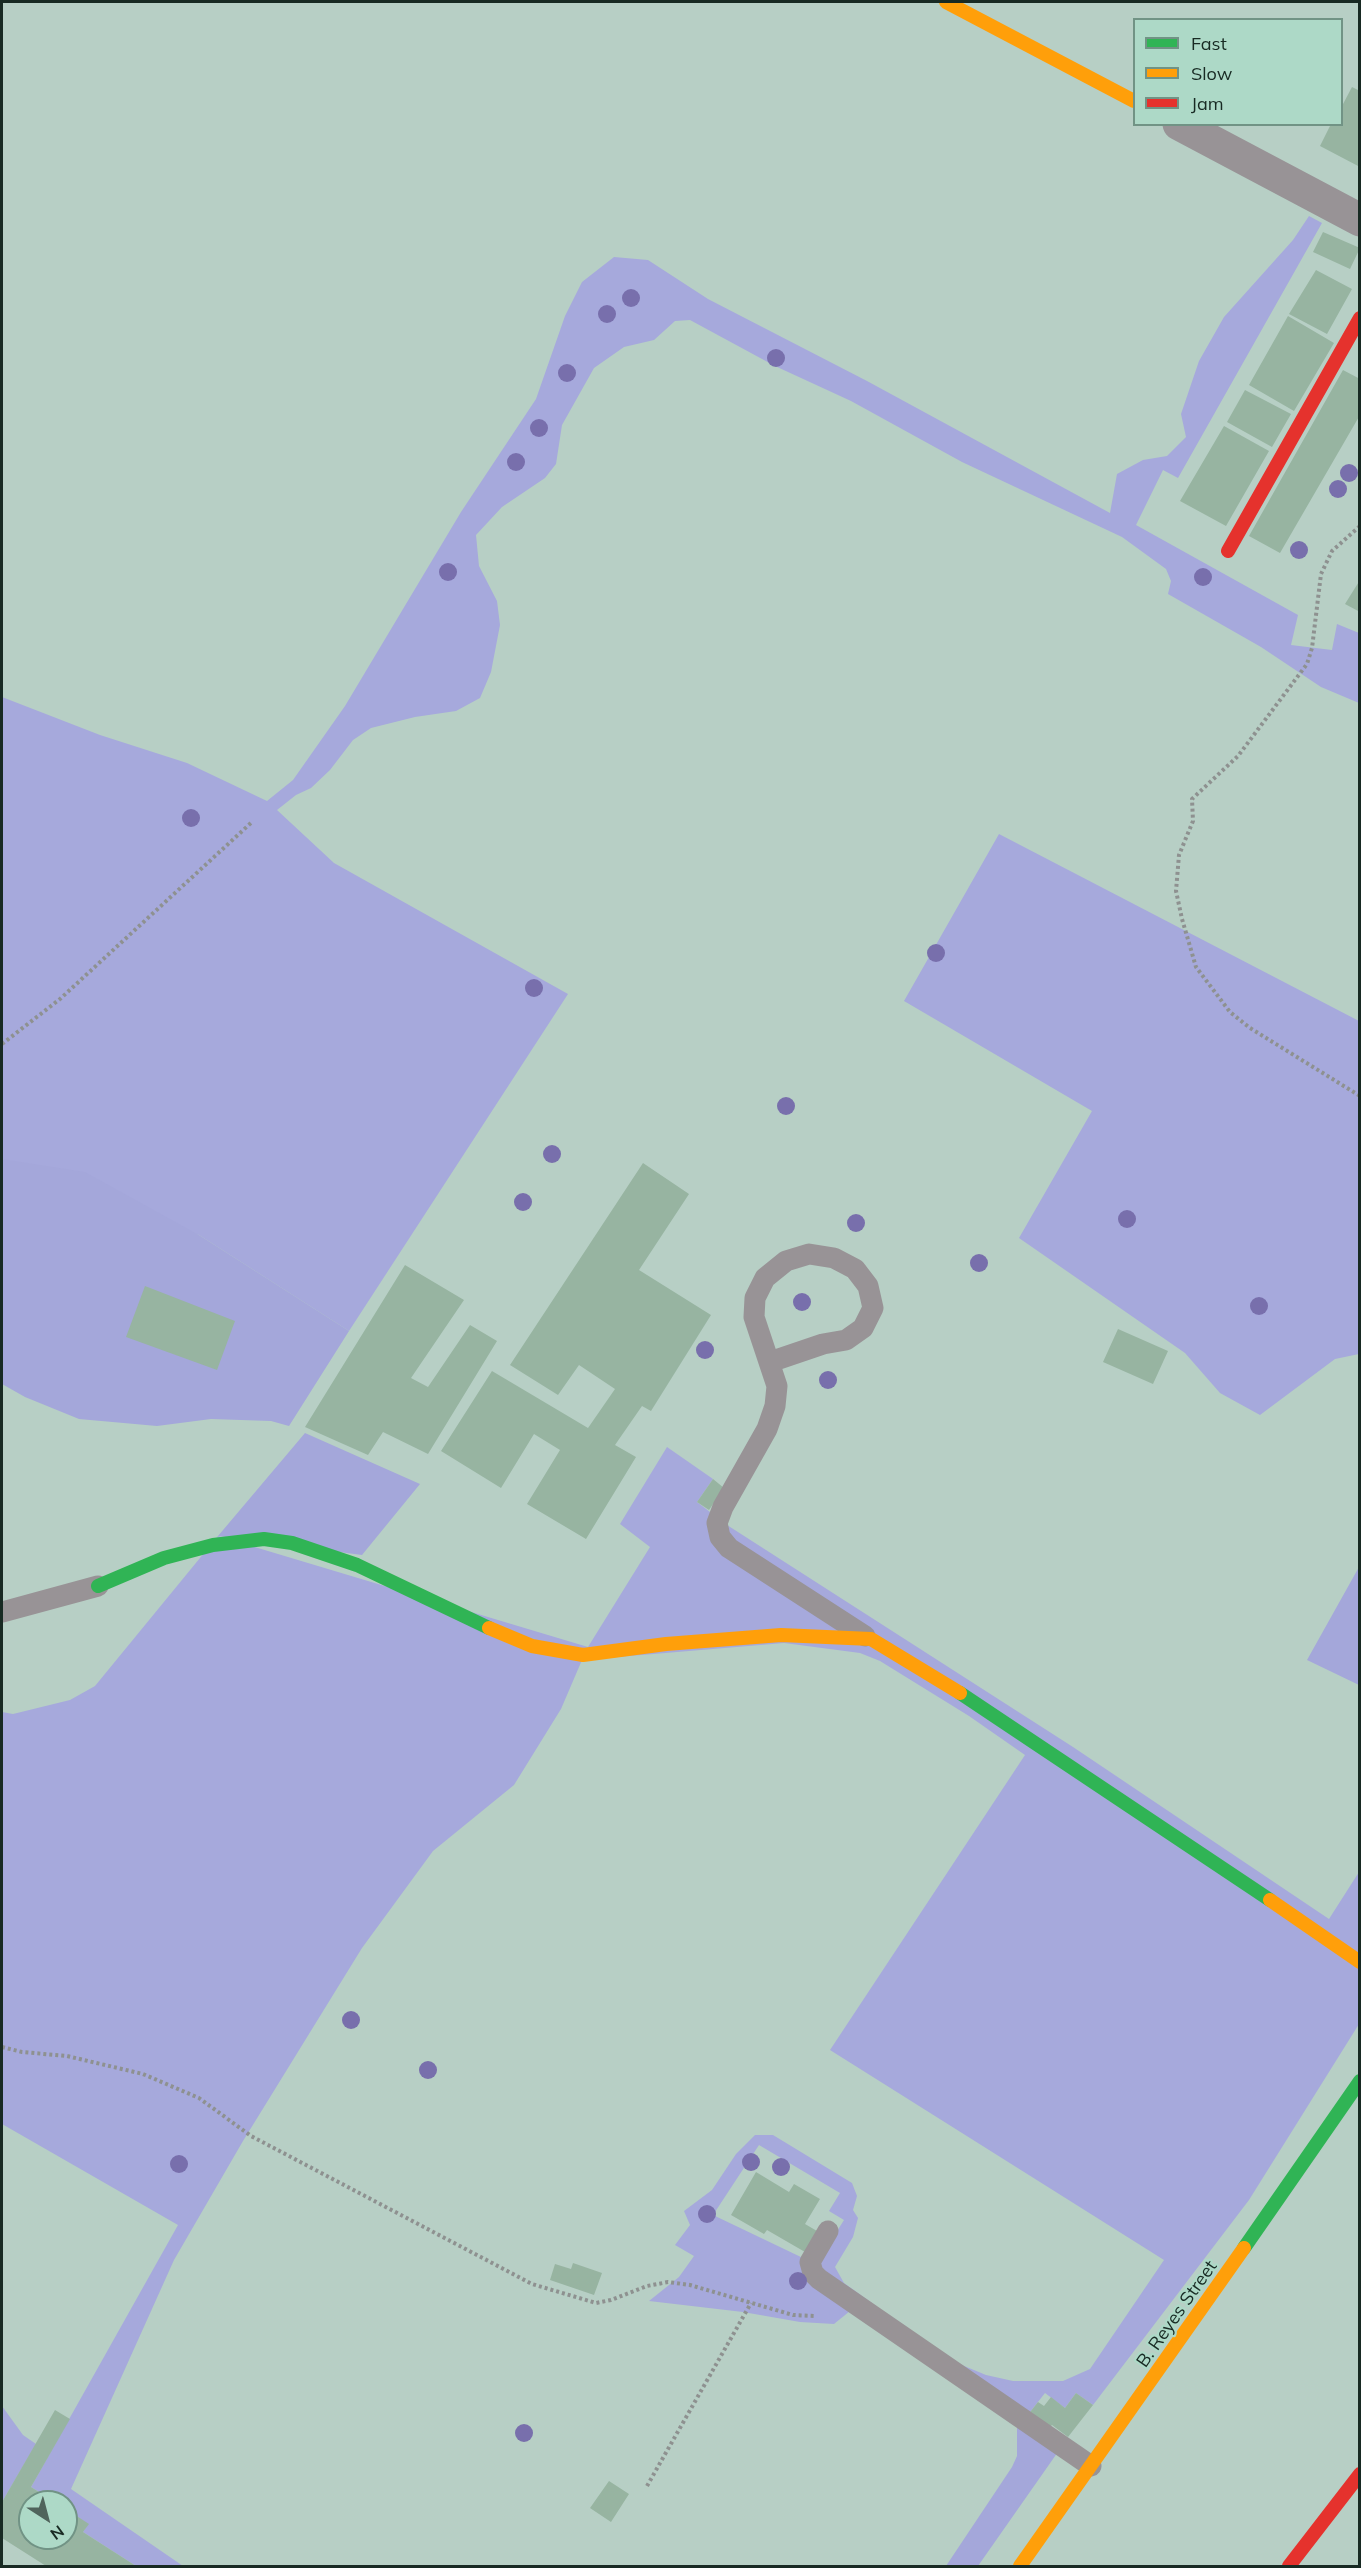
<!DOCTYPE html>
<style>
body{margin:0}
#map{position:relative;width:1361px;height:2568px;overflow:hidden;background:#b7cfc5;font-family:Mulish,sans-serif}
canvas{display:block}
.frame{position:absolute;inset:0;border:3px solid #182a23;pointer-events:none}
.legend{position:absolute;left:1133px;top:18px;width:210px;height:108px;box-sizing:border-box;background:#add9c7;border:2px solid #719385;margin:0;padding:8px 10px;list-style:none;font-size:18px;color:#182a23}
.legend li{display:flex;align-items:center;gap:12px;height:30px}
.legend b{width:30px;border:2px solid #719385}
.north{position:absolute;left:18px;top:2490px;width:60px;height:60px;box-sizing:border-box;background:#add9c7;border:2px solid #719385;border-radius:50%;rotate:144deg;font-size:16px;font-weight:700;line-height:24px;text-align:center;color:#182a23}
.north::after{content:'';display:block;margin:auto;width:21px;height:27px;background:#50645c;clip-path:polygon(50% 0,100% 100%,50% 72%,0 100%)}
</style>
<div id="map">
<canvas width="1361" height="2568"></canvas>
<div class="frame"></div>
<ul class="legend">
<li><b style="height:8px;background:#30b455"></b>Fast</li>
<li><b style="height:8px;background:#ff9f0a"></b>Slow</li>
<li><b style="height:8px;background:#e5322d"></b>Jam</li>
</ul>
<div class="north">N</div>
</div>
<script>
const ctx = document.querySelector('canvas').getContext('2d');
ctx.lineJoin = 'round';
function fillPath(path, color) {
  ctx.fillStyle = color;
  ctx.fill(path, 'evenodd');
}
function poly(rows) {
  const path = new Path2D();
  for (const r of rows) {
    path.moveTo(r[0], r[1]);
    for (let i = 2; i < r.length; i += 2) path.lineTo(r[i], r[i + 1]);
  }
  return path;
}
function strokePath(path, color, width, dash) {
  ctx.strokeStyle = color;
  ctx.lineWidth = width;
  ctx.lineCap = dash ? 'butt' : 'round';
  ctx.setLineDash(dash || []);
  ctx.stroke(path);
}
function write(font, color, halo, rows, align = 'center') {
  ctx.font = font + ' Mulish,sans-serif';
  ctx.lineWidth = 4.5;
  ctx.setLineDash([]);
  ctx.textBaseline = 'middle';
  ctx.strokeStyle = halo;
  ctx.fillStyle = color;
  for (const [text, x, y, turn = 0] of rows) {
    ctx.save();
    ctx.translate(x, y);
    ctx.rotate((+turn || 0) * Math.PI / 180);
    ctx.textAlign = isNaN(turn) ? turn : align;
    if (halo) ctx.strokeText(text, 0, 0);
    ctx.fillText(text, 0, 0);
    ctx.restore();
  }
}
const green = poly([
 [1309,216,1322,223,1178,478,1163,470,1136,525,1298,615,1291,645,1332,650,1337,624,1359,633,1359,703,1321,687,1261,647,1168,594,1171,581,1166,569,1122,537,962,462,851,401,775,366,690,320,675,321,654,340,624,347,594,368,562,425,556,464,545,478,502,507,476,535,479,566,497,601,500,625,491,672,480,698,456,711,415,717,371,728,353,740,330,770,311,788,296,795,277,810,334,863,568,994,349,1331,199,1235,2,1159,2,697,100,735,187,763,267,801,293,780,345,706,461,512,536,399,565,316,582,282,614,257,648,260,708,299,867,381,1110,513,1117,474,1143,460,1167,456,1186,437,1181,414,1199,361,1224,317,1293,240],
 [999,834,1359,1021,1359,1354,1335,1359,1260,1415,1220,1393,1185,1353,1019,1238,1092,1111,904,1001],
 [667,1447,713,1479,697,1502,727,1525,1073,1747,1329,1919,1359,1872,1359,2024,1249,2200,1093,2405,1076,2393,1065,2408,1045,2393,1027,2416,816,2265,844,2220,829,2211,840,2193,759,2145,713,2215,803,2258,850,2311,834,2324,800,2322,743,2312,649,2301,679,2277,694,2256,675,2245,690,2225,684,2211,712,2190,736,2154,755,2135,773,2135,852,2183,857,2196,853,2210,858,2218,853,2237,835,2267,844,2283,952,2361,986,2375,1013,2381,1063,2381,1090,2369,1164,2260,830,2050,1025,1755,969,1716,880,1661,860,1653,784,1643,582,1660,561,1709,514,1785,433,1851,362,1948,243,2141,174,2260,71,2489,183,2566,136,2566,83,2532,88,2524,66,2509,66,2502,55,2502,31,2487,178,2225,2,2124,2,1712,13,1714,70,1700,95,1686,218,1536,588,1647,650,1547,620,1524],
 [2,2406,23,2435,36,2444,2,2502]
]);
const forest = poly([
 [2,1159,85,1172,199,1235,349,1331,289,1426,271,1421,211,1419,157,1426,79,1419,25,1397,2,1384],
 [305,1433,420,1484,362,1555,218,1536],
 [1359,1567,1360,1685,1359,1685,1307,1660],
 [1017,2418,1060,2449,978,2566,946,2566,1012,2467,1017,2456]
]);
const building = poly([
 [1352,87,1360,91,1360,167,1320,146,1331,124,1342,124,1342,106],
 [1323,232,1360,248,1350,269,1313,252],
 [1316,270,1352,289,1327,334,1289,314],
 [1288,316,1334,343,1294,411,1249,385],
 [1343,370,1360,379,1360,415,1280,553,1249,536],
 [1245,390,1291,414,1272,447,1227,422],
 [1224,426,1269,451,1226,526,1180,501],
 [1360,580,1360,612,1345,604],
 [643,1163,689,1194,639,1270,711,1315,651,1411,642,1406,615,1445,636,1457,586,1539,527,1504,560,1450,534,1434,501,1488,441,1451,492,1371,588,1428,615,1389,579,1365,558,1395,510,1365],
 [405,1265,464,1300,411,1378,428,1387,470,1325,497,1341,428,1454,383,1432,368,1455,305,1427],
 [145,1286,235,1321,217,1370,126,1337],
 [1118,1329,1168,1351,1153,1384,1103,1362],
 [713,1479,724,1488,709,1510,697,1502],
 [756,2172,789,2192,794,2184,820,2199,805,2224,817,2231,805,2252,767,2230,764,2234,731,2215],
 [573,2263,602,2273,594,2295,550,2280,555,2264,571,2269],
 [1076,2393,1093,2405,1068,2437,1052,2425,1046,2431,1027,2416,1038,2402,1044,2406,1051,2397,1065,2408],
 [55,2410,70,2419,31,2487,55,2502,30,2502,30,2538,66,2538,66,2509,89,2524,83,2532,136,2566,46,2566,2,2538,2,2502],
 [609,2481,629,2494,611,2522,590,2508]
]);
const path = poly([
 [1360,526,1332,551,1321,574,1312,648,1307,664,1238,756,1192,799,1193,821,1179,855,1176,891,1182,919,1196,967,1230,1012,1250,1028,1360,1096],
 [2,1044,60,999,252,822],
 [2,2047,22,2052,67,2056,143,2074,199,2098,251,2136,532,2284,596,2303,611,2300,647,2286,668,2282,690,2285,793,2315,815,2316],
 [647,2486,751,2303]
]);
const lane = poly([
 [770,1362,823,1344,846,1340,863,1328,873,1308,868,1286,855,1269,834,1258,809,1254,786,1261,765,1278,755,1298,754,1317,777,1386,775,1406,767,1429,723,1507,717,1523,720,1537,729,1548,865,1636],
 [2,1612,98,1586],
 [828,2231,810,2262,813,2273,819,2279,1091,2466]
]);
const street = poly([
 [1179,124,1360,220]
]);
const fast = poly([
 [98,1586,164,1558,213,1545,264,1539,292,1543,357,1565,489,1628],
 [960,1693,1270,1900],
 [1244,2248,1360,2081]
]);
const slow = poly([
 [946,2,1134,101],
 [489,1628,532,1646,583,1655,666,1644,781,1635,871,1639,960,1693],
 [1270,1900,1360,1962],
 [1020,2566,1244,2248]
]);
const jam = poly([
 [1228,551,1360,318],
 [1289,2566,1360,2474]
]);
const trees = [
 [631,298],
 [607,314],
 [776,358],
 [567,373],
 [539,428],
 [516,462],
 [1349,473],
 [1338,489],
 [1299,550],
 [448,572],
 [1203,577],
 [191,818],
 [936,953],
 [534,988],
 [786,1106],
 [552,1154],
 [523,1202],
 [1127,1219],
 [856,1223],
 [979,1263],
 [802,1302],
 [1259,1306],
 [705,1350],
 [828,1380],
 [351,2020],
 [428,2070],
 [751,2162],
 [179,2164],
 [781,2167],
 [707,2214],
 [798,2281],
 [524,2433]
];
const streetNames = [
 ["B. Reyes Street",1177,2314,-55]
];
fillPath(green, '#a6a9dc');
fillPath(forest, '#a4a7da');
fillPath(building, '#97b4a1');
strokePath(path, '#8e9190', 4, [3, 3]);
strokePath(lane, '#989396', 21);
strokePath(street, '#989396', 33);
strokePath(fast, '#30b455', 14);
strokePath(slow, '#ff9f0a', 14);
strokePath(jam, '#e5322d', 14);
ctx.fillStyle = '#786fac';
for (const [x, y] of trees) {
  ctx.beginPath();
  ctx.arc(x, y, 9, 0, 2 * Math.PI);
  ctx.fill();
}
write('18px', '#182a23', '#add9c7', streetNames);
</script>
